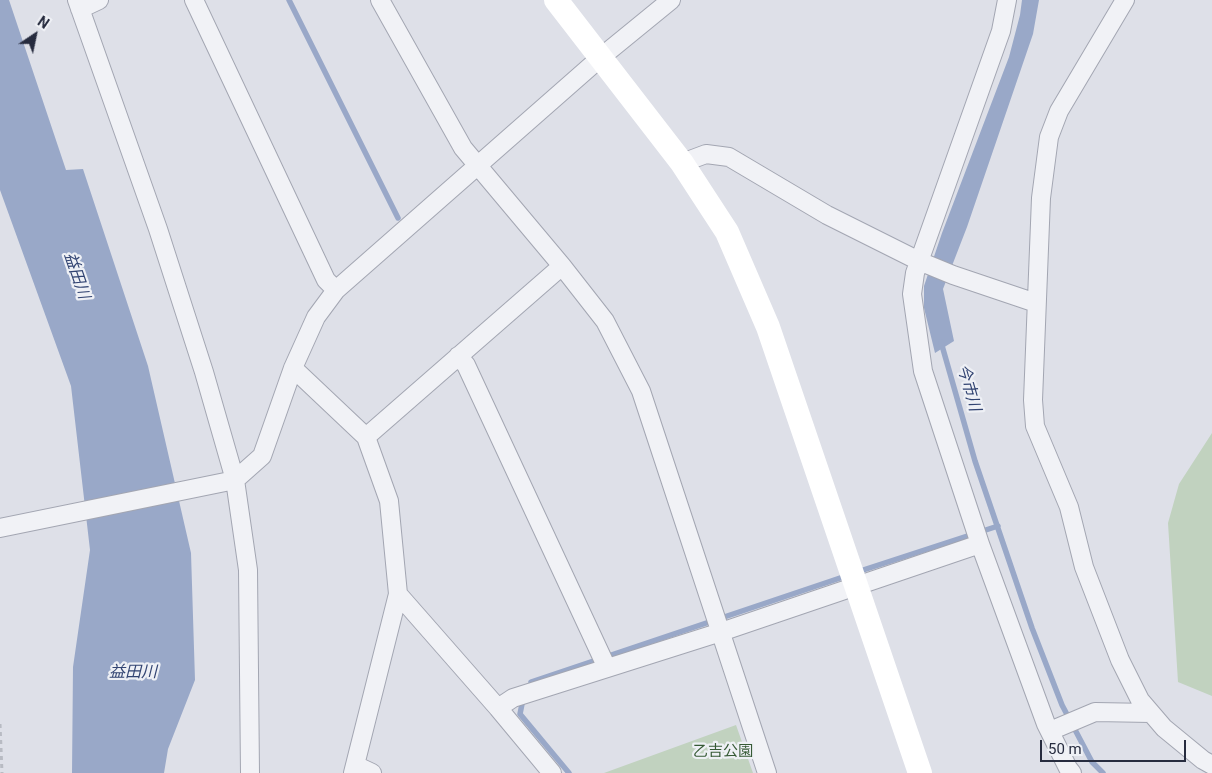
<!DOCTYPE html>
<meta charset="utf-8">
<style>
body{margin:0}
#map{position:relative;width:1212px;height:773px;overflow:hidden;background:#dee0e8;font-family:Roboto,sans-serif}
canvas{display:block}
.north{position:absolute;left:10px;top:10px;width:50px;height:50px;-webkit-text-stroke:4px #eef0f5;paint-order:stroke;rotate:34deg;font-size:14px;font-weight:700;line-height:20px;text-align:center;color:#272c3f}
.north::after{content:'';display:block;margin:auto;width:18px;height:22px;background:#272c3f;clip-path:polygon(50% 0,100% 100%,50% 72%,0 100%)}
.scale{position:absolute;left:1040px;top:740px;width:146px;height:22px;box-sizing:border-box;border:2px solid #272c3f;border-top:0;padding-left:6px;font-size:15px;line-height:18px;white-space:nowrap;color:#272c3f;-webkit-text-stroke:4px #eef0f5;paint-order:stroke}
</style>
<div id="map">
<canvas width="1212" height="773"></canvas>
<div class="north">N</div>
<div class="scale">50 m</div>
</div>
<script>
const ctx = document.querySelector('canvas').getContext('2d');
ctx.lineJoin = 'round';
function fillPath(path, color) {
  ctx.fillStyle = color;
  ctx.fill(path, 'evenodd');
}
function poly(rows) {
  const path = new Path2D();
  for (const r of rows) {
    path.moveTo(r[0], r[1]);
    for (let i = 2; i < r.length; i += 2) path.lineTo(r[i], r[i + 1]);
  }
  return path;
}
function strokePath(path, color, width, dash) {
  ctx.strokeStyle = color;
  ctx.lineWidth = width;
  ctx.lineCap = dash ? 'butt' : 'round';
  ctx.setLineDash(dash || []);
  ctx.stroke(path);
}
function write(font, color, halo, rows, align = 'center') {
  ctx.font = font + ' Roboto,"Noto Sans JP",sans-serif';
  ctx.lineWidth = 4.5;
  ctx.setLineDash([]);
  ctx.textBaseline = 'middle';
  ctx.strokeStyle = halo;
  ctx.fillStyle = color;
  for (const [text, x, y, turn = 0] of rows) {
    ctx.save();
    ctx.translate(x, y);
    ctx.rotate((+turn || 0) * Math.PI / 180);
    ctx.textAlign = isNaN(turn) ? turn : align;
    if (halo) ctx.strokeText(text, 0, 0);
    ctx.fillText(text, 0, 0);
    ctx.restore();
  }
}
const green = poly([
 [1212,433,1212,696,1178,682,1168,523,1179,484],
 [736,725,753,773,604,773]
]);
const water = poly([
 [0,0,9,0,66,170,83,169,148,366,191,553,195,680,168,749,164,773,72,773,73,667,90,550,71,386,0,190],
 [1022,0,1039,0,1033,34,967,227,943,289,954,341,935,353,924,308,924,286,942,233,1009,57,1020,15]
]);
const stream = poly([
 [289,0,398,218],
 [941,342,975,461,1032,628,1062,705,1092,762,1103,773],
 [857,572,998,526],
 [531,682,846,576],
 [522,704,520,714,569,773]
]);
const path = poly([
 [0,724,2,773]
]);
const street = poly([
 [77,0,158,229,204,372,235,480,248,570,250,773],
 [194,0,326,280,336,290],
 [380,0,463,148,562,266,605,321,641,391,767,773],
 [1125,0,1059,111,1049,137,1041,198,1033,400,1035,426,1069,507,1084,567,1120,660,1140,700,1164,728,1203,760,1212,765],
 [80,9,99,0],
 [682,163,706,154,729,157,827,215,919,261,953,275,1036,303],
 [458,356,466,365,607,668],
 [293,368,366,437,389,501,398,594,353,773],
 [366,437,562,266],
 [0,528,235,480,262,456,293,368,316,317,336,290,600,58,671,0],
 [980,544,923,371,912,294,915,273,1001,31,1007,0],
 [398,594,498,708,552,773],
 [498,708,513,698,721,632,980,544,1046,724,1068,768,1072,773],
 [1050,731,1095,712,1151,713],
 [355,765,372,773]
]);
const secondary = poly([
 [556,0,682,163,727,232,768,327,920,773]
]);
const parkNames = [
 ["乙吉公園",723,752]
];
const waterNames = [
 ["益田川",76,276,71],
 ["今市川",968,388,74],
 ["益田川",133,673]
];
fillPath(green, '#c1d2bf');
fillPath(water, '#99a8c8');
strokePath(stream, '#99a8c8', 5.5);
strokePath(street, '#a3a6b2', 20);
strokePath(path, '#b8bbc3', 3, [4, 4]);
strokePath(street, '#f1f2f6', 18);
strokePath(secondary, '#fff', 24);
write('15px', '#365a35', '#eef0f5', parkNames);
write('italic 16px', '#324472', '#eef0f5', waterNames);
</script>
